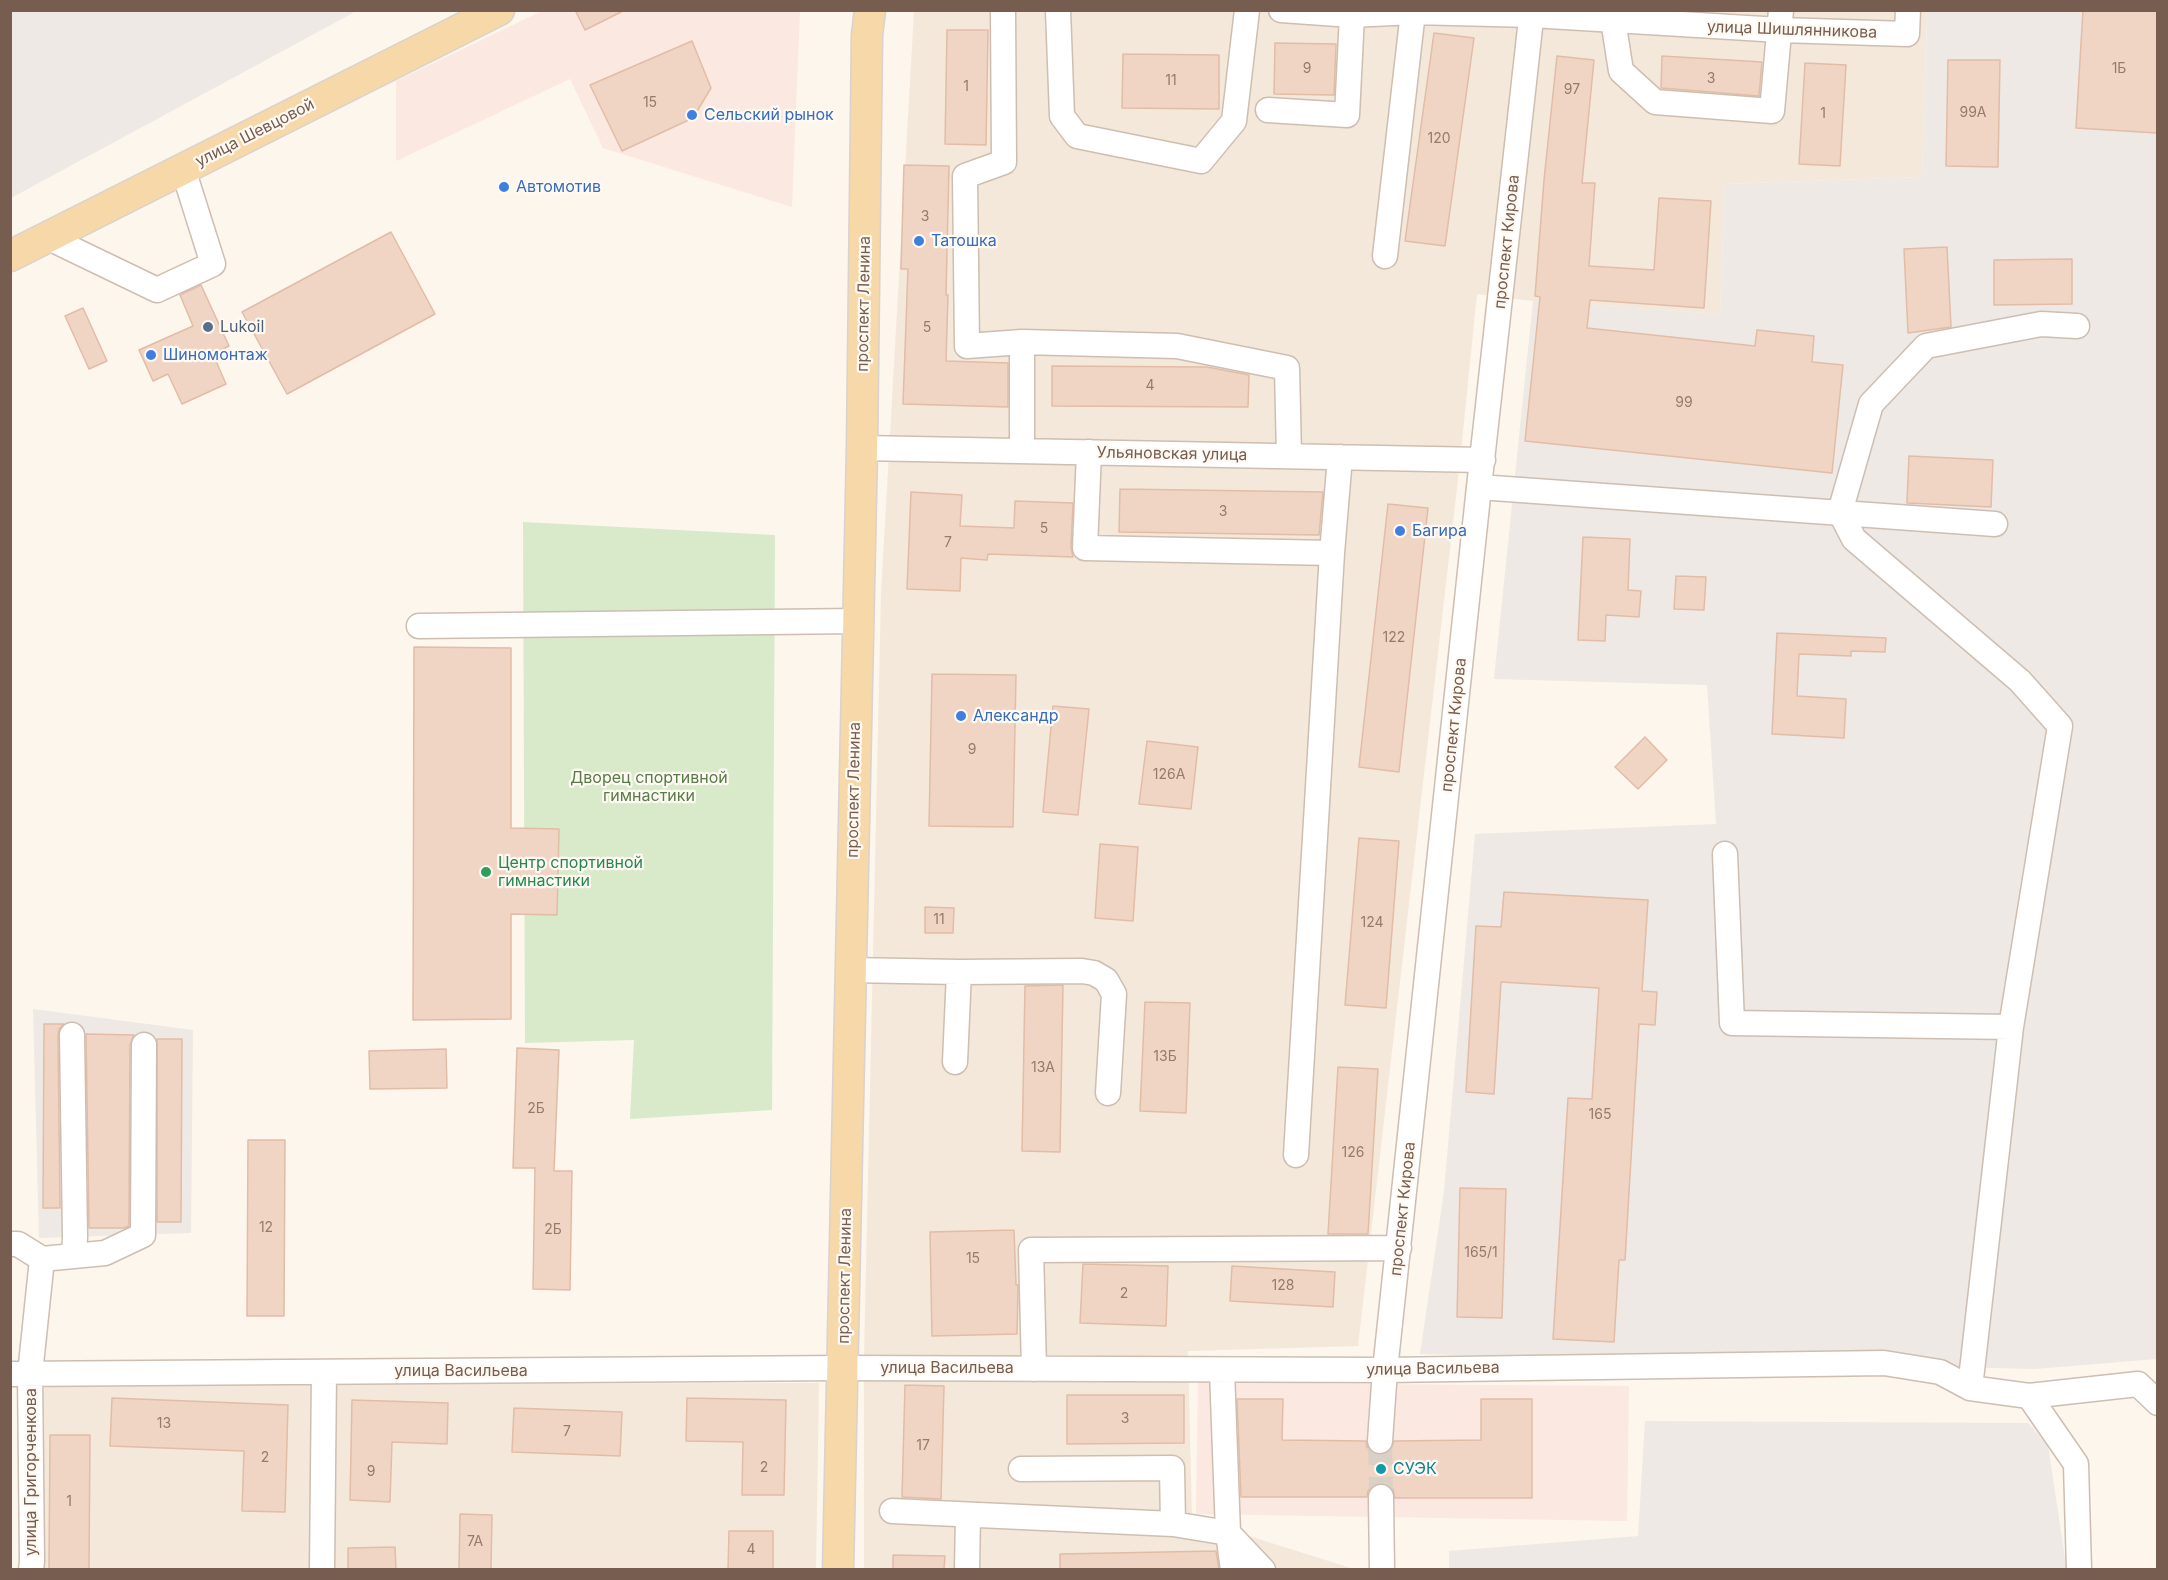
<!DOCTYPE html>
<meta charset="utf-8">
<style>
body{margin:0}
#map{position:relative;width:2168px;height:1580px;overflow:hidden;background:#fcf6ec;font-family:Inter,sans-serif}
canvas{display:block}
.frame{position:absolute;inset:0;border:12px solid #775d4f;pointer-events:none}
</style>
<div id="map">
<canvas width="2168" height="1580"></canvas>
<div class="frame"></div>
</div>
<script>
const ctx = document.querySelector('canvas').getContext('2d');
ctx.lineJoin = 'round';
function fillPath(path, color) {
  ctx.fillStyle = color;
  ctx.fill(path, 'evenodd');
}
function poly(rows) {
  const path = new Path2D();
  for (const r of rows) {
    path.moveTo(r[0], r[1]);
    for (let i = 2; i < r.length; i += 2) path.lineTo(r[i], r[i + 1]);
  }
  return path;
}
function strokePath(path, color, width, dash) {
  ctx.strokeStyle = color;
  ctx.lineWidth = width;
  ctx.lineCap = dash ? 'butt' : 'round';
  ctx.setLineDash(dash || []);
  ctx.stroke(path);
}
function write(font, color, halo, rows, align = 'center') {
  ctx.font = font + ' Inter,sans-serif';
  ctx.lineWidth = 4.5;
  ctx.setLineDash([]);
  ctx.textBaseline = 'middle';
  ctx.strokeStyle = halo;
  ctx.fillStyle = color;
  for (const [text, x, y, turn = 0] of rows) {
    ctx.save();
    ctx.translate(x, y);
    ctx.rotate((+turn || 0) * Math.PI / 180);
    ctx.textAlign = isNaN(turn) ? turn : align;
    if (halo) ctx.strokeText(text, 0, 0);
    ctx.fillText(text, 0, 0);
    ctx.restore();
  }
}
const residential = poly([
 [914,11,1927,11,1922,177,1725,184,1720,314,1533,301,1477,294,1459,471,1358,1346,1188,1351,1192,1518,1354,1569,864,1570,864,1356,881,594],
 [819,1383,816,1569,31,1570,33,1384]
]);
const commercial = poly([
 [542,11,800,11,792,207,603,148,570,79,396,161,396,81],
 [1198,1380,1348,1384,1629,1386,1627,1521,1196,1514]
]);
const industrial = poly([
 [11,10,352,10,353,13,11,198],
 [1927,11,2157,11,2157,1359,2035,1369,1420,1354,1444,1191,1475,834,1716,824,1707,685,1494,679,1533,301,1720,314,1725,184,1922,177],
 [33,1009,193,1030,191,1233,39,1238],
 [1645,1421,2028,1423,2048,1445,2066,1565,2080,1569,1449,1570,1449,1551,1638,1536]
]);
const green = poly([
 [523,522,775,535,772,1110,630,1119,634,1040,525,1043]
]);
const building = poly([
 [575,10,625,10,585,30,575,10],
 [2083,10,2157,10,2157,133,2076,128,2083,10],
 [947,30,988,30,986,145,945,144,947,30],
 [1434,33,1474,38,1445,246,1405,241,1434,33],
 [692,41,711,88,693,118,622,151,590,85,692,41],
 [1275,43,1336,44,1334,95,1274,94,1275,43],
 [1123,54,1219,55,1219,109,1122,108,1123,54],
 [1557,56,1594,60,1582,183,1595,183,1589,266,1654,270,1659,198,1711,201,1704,308,1590,300,1587,328,1755,346,1757,330,1814,336,1812,362,1843,365,1832,473,1525,441,1540,297,1535,296,1544,180,1557,56],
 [1662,56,1762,62,1759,96,1661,88,1662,56],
 [1948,60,2000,60,1998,167,1946,166,1948,60],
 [1805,63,1846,65,1840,166,1799,164,1805,63],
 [904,165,949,166,946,295,948,295,946,361,1008,363,1008,407,903,404,908,269,901,269,904,165],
 [391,232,435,314,287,394,242,312,391,232],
 [1947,247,1951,327,1908,333,1904,249,1947,247],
 [2072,259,2072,304,1994,305,1994,260,2072,259],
 [201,285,229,346,213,354,226,384,182,404,168,374,153,381,139,350,193,326,180,295,201,285],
 [83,308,107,361,89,369,65,316,83,308],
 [1052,366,1207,367,1249,375,1248,407,1052,406,1052,366],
 [1909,456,1993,460,1991,507,1907,503,1909,456],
 [1120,489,1323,492,1319,535,1119,532,1120,489],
 [911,492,962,495,960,526,1014,528,1015,501,1073,503,1071,547,1073,557,988,554,987,560,961,558,960,591,907,589,911,492],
 [1388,504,1428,508,1399,772,1359,767,1388,504],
 [1583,537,1630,539,1628,590,1641,591,1639,617,1606,615,1605,641,1578,640,1583,537],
 [1676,576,1706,577,1704,610,1674,609,1676,576],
 [1777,633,1886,638,1885,652,1851,651,1851,656,1799,654,1797,696,1846,699,1844,738,1772,734,1777,633],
 [414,647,511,648,511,828,559,829,557,915,511,914,511,1019,413,1020,414,647],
 [932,674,1016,675,1013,827,929,826,932,674],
 [1053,706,1089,709,1078,815,1043,812,1053,706],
 [1645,737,1667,760,1638,789,1615,767,1645,737],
 [1147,741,1198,747,1191,809,1139,804,1147,741],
 [1359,838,1399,841,1386,1008,1345,1005,1359,838],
 [1100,844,1138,847,1133,921,1095,918,1100,844],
 [1504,892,1648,900,1642,991,1657,992,1655,1025,1639,1024,1625,1260,1619,1260,1614,1342,1553,1339,1568,1098,1592,1099,1599,988,1501,982,1494,1094,1466,1092,1476,926,1501,927,1504,892],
 [925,907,954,908,953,933,925,933,925,907],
 [1063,985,1060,1152,1022,1151,1025,986,1063,985],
 [1145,1002,1190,1003,1186,1113,1140,1111,1145,1002],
 [44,1024,64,1024,59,1029,58,1035,60,1208,43,1208,44,1024],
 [86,1034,134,1035,130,1045,129,1226,124,1228,89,1228,86,1034],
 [157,1039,182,1039,181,1222,157,1222,157,1039],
 [517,1048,559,1050,554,1171,572,1171,570,1290,533,1289,535,1168,513,1168,517,1048],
 [446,1049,447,1088,370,1089,369,1051,446,1049],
 [1338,1067,1378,1069,1368,1234,1328,1234,1338,1067],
 [248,1140,285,1140,284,1316,247,1316,248,1140],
 [1460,1188,1506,1189,1502,1318,1457,1317,1460,1188],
 [1014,1230,1016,1285,1018,1285,1017,1334,932,1336,930,1232,1014,1230],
 [1083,1264,1168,1266,1166,1326,1080,1323,1083,1264],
 [1232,1266,1335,1272,1333,1307,1230,1301,1232,1266],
 [905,1385,944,1386,941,1499,902,1497,905,1385],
 [1067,1395,1184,1395,1184,1443,1067,1444,1067,1395],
 [112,1398,288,1405,285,1512,242,1511,244,1451,110,1446,112,1398],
 [687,1398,786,1400,784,1495,742,1495,743,1442,686,1441,687,1398],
 [1237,1399,1283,1399,1282,1440,1366,1441,1367,1447,1372,1452,1380,1455,1387,1453,1391,1449,1394,1441,1481,1440,1481,1399,1532,1399,1532,1498,1395,1498,1393,1489,1387,1484,1381,1483,1373,1485,1368,1491,1367,1497,1241,1497,1237,1399],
 [352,1400,448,1403,447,1444,392,1442,390,1502,350,1500,352,1400],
 [514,1408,622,1412,620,1456,512,1452,514,1408],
 [50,1435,90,1435,89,1569,49,1569,50,1435],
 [460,1514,492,1515,491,1569,459,1569,460,1514],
 [729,1531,773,1531,773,1569,728,1569,729,1531],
 [395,1547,396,1569,348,1569,348,1548,395,1547],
 [1216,1551,1219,1569,1060,1569,1060,1554,1216,1551],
 [893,1555,945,1556,944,1569,893,1569,893,1555]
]);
const minorTunnel = poly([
 [1380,1441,1381,1497]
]);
const minor = poly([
 [1003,10,1004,162,965,176,967,346,1022,342,1177,346,1287,368,1289,456],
 [1058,10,1062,116,1077,136,1201,161,1234,121,1247,10],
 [1281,10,1352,15,1413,12,1532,15,1780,30,1907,34,1908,10],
 [1613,20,1621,71,1655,102,1772,111,1781,10],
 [1268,110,1347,115,1352,15],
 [47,237,157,290,213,264,183,169],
 [1385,256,1413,12],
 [1022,342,1022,451],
 [862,448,1483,460],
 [1089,452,1085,548,1332,553],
 [1479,487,1995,524],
 [419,626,857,621],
 [1725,854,1732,1023,2011,1027],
 [850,970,959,972,955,1062],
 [959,972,1082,971,1094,973,1106,980,1114,994,1108,1093],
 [72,1035,75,1237,74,1255],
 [1296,1155,1332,553,1340,457],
 [10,1244,18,1244,42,1259],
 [1034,1369,1031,1250,1399,1248],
 [1222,1370,1228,1533,1263,1570],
 [10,1374,843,1368,1385,1370,1884,1363,1940,1372,1970,1388,2029,1396,2076,1464,2079,1570],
 [1970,1388,2011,1027,2060,726,2020,681,1854,539,1840,512,1871,404,1926,346,2041,324,2077,326],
 [2029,1396,2138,1384,2158,1403],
 [1380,1441,1385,1370,1479,487,1532,10],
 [1021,1469,1172,1468,1173,1524,1228,1533,1233,1570],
 [1381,1497,1382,1570],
 [892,1511,1173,1524],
 [31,1570,32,1561,30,1374,42,1259,105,1253,143,1235,144,1045],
 [322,1570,324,1372],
 [967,1570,968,1515]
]);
const major = poly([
 [10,256,499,10],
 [838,1570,862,448,867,35,870,10]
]);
const markers = [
 [692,115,6,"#3f7fe0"],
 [504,187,6,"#3f7fe0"],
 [919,241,6,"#3f7fe0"],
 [208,327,6,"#5c6f8a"],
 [151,355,6,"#3f7fe0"],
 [1400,531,6,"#3f7fe0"],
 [961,716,6,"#3f7fe0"],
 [486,872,6,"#2e9e5b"],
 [1381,1469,6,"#0f9aa8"]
];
const numberNames = [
 ["9",1307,69],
 ["1Б",2119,69],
 ["3",1711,79],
 ["11",1171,81],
 ["1",966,87],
 ["97",1572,90],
 ["15",650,103],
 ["99А",1973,113],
 ["1",1823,114],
 ["120",1439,139],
 ["3",925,217],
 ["5",927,328],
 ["4",1150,386],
 ["99",1684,403],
 ["3",1223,512],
 ["5",1044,529],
 ["7",948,543],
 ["122",1394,638],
 ["9",972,750],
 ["126А",1169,775],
 ["11",939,920],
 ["124",1372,923],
 ["13Б",1165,1057],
 ["13А",1043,1068],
 ["2Б",536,1109],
 ["165",1600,1115],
 ["126",1353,1153],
 ["12",266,1228],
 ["2Б",553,1230],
 ["165/1",1481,1253],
 ["15",973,1259],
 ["128",1283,1286],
 ["2",1124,1294],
 ["3",1125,1419],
 ["13",164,1424],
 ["7",567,1432],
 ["17",923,1446],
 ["2",265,1458],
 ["2",764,1468],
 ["9",371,1472],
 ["1",69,1502],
 ["7А",475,1542],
 ["4",751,1550]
];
const streetNames = [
 ["улица Шишлянникова",1792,30,2],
 ["улица Шевцовой",255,133,-27],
 ["проспект Кирова",1507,242,-84],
 ["проспект Ленина",864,304,-89],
 ["Ульяновская улица",1172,454,1],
 ["проспект Кирова",1454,725,-84],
 ["проспект Ленина",854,790,-89],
 ["проспект Кирова",1403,1209,-84],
 ["проспект Ленина",845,1276,-89],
 ["улица Васильева",947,1368],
 ["улица Васильева",1433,1369,-1],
 ["улица Васильева",461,1371],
 ["улица Григорченкова",31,1472,-90]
];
const shopNames = [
 ["Сельский рынок",704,115],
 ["Автомотив",516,187],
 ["Татошка",931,241],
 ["Шиномонтаж",163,355],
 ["Багира",1412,531],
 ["Александр",973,716]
];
const serviceNames = [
 ["Lukoil",220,327]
];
const parkNames = [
 ["Дворец спортивной",649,778],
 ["гимнастики",649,796]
];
const leisureNames = [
 ["Центр спортивной",498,863],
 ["гимнастики",498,881]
];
const cultureNames = [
 ["СУЭК",1393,1469]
];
fillPath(residential, '#f4e8db');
fillPath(commercial, '#fbe8e1');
fillPath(industrial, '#eee9e4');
fillPath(green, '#d8eaca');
fillPath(building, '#f0d5c5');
strokePath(building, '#e2bca6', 1.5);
strokePath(minorTunnel, '#dbd0c5', 24, [24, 12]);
strokePath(minor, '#cebeb1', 27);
strokePath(major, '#d9d2ce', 33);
strokePath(minor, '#fff', 24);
strokePath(major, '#f6d8a9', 30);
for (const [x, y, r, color] of markers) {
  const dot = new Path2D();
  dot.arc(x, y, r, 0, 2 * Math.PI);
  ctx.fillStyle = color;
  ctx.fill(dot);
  strokePath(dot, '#fefaf3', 2);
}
write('14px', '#957b6c', null, numberNames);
write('16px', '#775d4f', '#fefaf3', streetNames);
write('16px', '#366cbe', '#fefaf3', shopNames, 'left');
write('16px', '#4e5e75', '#fefaf3', serviceNames, 'left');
write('16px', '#587c47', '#fefaf3', parkNames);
write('16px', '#27864d', '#fefaf3', leisureNames, 'left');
write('16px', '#0d838f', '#fefaf3', cultureNames, 'left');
</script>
